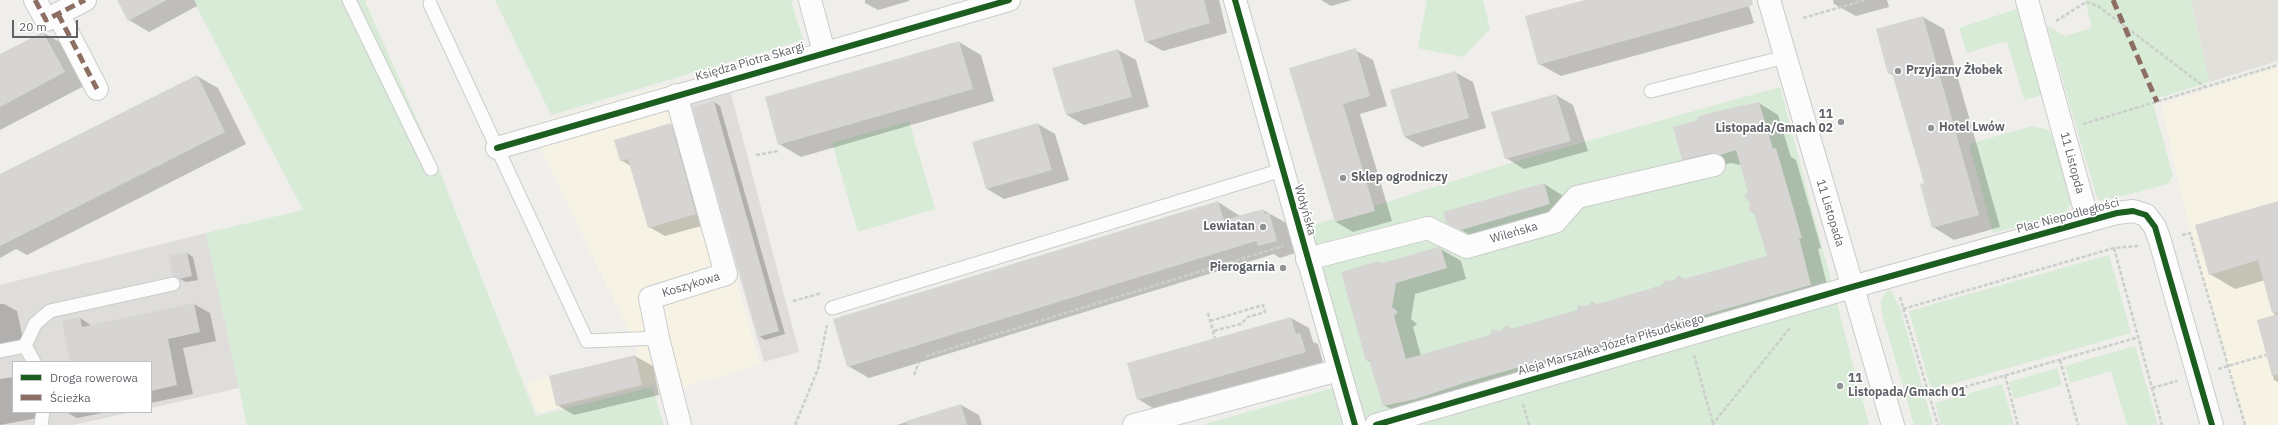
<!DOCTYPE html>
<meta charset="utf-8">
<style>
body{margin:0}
#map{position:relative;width:2278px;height:425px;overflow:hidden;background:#efeeea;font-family:"IBM Plex Sans",sans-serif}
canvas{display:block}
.legend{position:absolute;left:12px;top:361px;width:140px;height:52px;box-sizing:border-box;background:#fff;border:1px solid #bfc1c3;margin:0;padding:5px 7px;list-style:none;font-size:12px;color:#5f6368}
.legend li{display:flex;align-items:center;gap:8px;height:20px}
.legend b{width:20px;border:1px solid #bfc1c3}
.scale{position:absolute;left:12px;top:20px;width:66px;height:18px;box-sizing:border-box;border:2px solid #5f6368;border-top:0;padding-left:5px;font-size:12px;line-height:14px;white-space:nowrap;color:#5f6368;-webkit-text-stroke:3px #fff;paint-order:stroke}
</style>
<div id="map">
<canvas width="2278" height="425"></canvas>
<ul class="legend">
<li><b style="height:5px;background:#1b5e20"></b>Droga rowerowa</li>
<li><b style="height:5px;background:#8d6e63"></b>Ścieżka</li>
</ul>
<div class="scale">20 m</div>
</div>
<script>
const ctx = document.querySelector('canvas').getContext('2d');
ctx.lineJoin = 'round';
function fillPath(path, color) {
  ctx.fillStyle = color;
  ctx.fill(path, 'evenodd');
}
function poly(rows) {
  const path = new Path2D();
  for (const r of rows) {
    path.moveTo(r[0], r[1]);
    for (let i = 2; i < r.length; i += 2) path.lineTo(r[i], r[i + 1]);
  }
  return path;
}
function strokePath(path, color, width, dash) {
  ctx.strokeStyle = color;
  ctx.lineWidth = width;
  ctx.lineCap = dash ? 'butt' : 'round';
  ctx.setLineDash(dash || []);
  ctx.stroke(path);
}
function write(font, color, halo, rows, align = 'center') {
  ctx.font = font + ' "IBM Plex Sans",sans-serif';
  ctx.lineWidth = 3.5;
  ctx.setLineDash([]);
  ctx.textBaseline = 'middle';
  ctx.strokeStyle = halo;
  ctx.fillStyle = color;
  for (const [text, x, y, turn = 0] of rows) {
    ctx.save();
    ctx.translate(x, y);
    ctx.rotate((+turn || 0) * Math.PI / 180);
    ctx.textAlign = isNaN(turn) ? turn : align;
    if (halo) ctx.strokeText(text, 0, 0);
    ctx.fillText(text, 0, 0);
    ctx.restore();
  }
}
const commercial = poly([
 [2278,67,2278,425,2245,425,2190,233,2161,104],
 [679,81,760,364,659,395,656,383,538,413,527,383,639,353,530,125]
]);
const industrial = poly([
 [730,90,799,352,764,362,689,101],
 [206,233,239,388,151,408,151,362,13,362,13,412,132,412,73,425,0,425,0,285]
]);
const education = poly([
 [2191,0,2278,0,2278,61,2209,82]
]);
const green = poly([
 [193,0,367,0,365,1,440,172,536,416,652,387,664,425,247,425,206,233,303,210],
 [495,0,791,0,803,40,551,115],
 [1427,0,1483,0,1490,29,1463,57,1418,48],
 [2085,0,2191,0,2209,82,2152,100,2173,176,2168,184,2104,201,2099,200,2096,195,2047,26,2065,36,2092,28],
 [2029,5,2053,92,2024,100,2007,41,1967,53,1959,28],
 [1780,87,1869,425,1201,425,1343,385,1307,238,1314,225,1520,160],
 [909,121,935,209,858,232,832,143],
 [2032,126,2049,130,2058,151,2073,201,2064,214,1993,233,1969,144],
 [2109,255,2131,333,1931,390,1909,311],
 [1890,289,1900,307,1933,425,1914,425,1881,310,1881,301,1887,291],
 [2135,346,2158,425,2127,425,2111,371,2070,383,2065,366],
 [2057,368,2062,385,2014,399,2009,382],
 [2002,384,2014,425,1941,425,1935,403]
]);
const shadow = poly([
 [118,0,194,0,197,6,149,32,129,20],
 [865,0,909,0,909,1,878,10,865,3],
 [1135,0,1219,0,1227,33,1163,51,1145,41],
 [1321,0,1352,0,1331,6],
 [1588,0,1747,0,1754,23,1561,76,1539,64],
 [1833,0,1887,0,1889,7,1856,16,1834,4],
 [1923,17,1944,29,2000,227,1954,240,1933,227,1925,184,1894,76,1889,73],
 [44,33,65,45,86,85,0,130,0,56],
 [959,42,981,55,994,101,801,157,779,144],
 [1118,50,1136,60,1149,107,1084,125,1067,115],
 [1355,50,1373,60,1387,106,1360,114,1392,221,1353,232,1336,222,1291,68],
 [1455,72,1473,82,1486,128,1422,147,1405,137],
 [197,76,218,88,246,144,27,255,16,249,0,258,0,175],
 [1556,95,1573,105,1588,151,1524,169,1506,158],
 [714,102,720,106,785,334,765,340,759,336],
 [1759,103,1778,115,1791,157,1796,160,1821,248,1818,249,1830,296,1404,417,1384,405,1371,362,1367,360,1378,262,1382,265,1439,248,1461,261,1466,279,1415,294,1411,319,1417,324,1413,327,1421,356,1501,332,1507,326,1513,330,1674,282,1679,276,1685,280,1768,256,1756,214,1750,211,1751,203,1741,165,1731,163,1703,170,1683,159],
 [1038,124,1055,134,1069,180,1004,199,987,189],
 [671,125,687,134,712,223,665,236,649,227,632,167,621,160],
 [1544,184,1562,195,1567,214,1479,240,1447,222],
 [1218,202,1240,216,1263,210,1290,225,1298,252,1280,258,1274,254,869,378,848,366],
 [2278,202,2278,382,2274,380,2267,354,2275,316,2265,280,2235,289,2210,274],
 [187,253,193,257,198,280,186,282,174,276],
 [0,304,4,304,17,311,23,339,0,344],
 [194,304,210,313,216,341,183,348,193,394,151,403,151,362,72,362,80,318,92,326],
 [1291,318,1309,328,1313,342,1318,344,1323,362,1156,410,1138,399],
 [635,356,653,366,659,395,574,415,557,405,550,376],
 [13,377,13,412,42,412,43,417,0,425,0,379],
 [961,405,979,415,982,425,897,425],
 [66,412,107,412,77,418]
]);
const building = poly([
 [117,0,167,0,128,21],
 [1134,0,1204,0,1210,23,1145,42],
 [1585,0,1752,0,1753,5,1538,65,1525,16],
 [1923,16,1979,215,1932,228,1920,184,1924,183,1892,73,1888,74,1876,29],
 [43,32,65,72,0,107,0,54],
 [959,41,973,89,778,145,765,97],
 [1356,48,1370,96,1343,104,1375,211,1335,222,1289,68],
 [1118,49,1132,97,1066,115,1052,68],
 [1456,71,1469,118,1404,137,1390,90],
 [197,75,225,132,0,246,0,174],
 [1556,94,1571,141,1505,159,1491,112],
 [714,101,779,331,758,337,695,117,694,107],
 [1759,102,1773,149,1776,148,1802,238,1799,238,1811,285,1467,382,1416,399,1383,406,1369,360,1366,361,1341,272,1378,261,1379,264,1439,247,1441,248,1447,268,1396,283,1392,307,1398,312,1394,316,1406,359,1490,335,1492,329,1501,331,1506,325,1511,329,1577,310,1578,305,1587,306,1592,301,1597,304,1663,285,1664,280,1673,281,1678,275,1683,279,1767,256,1754,213,1749,211,1750,203,1744,196,1748,192,1736,150,1720,155,1711,153,1682,160,1673,127,1698,120,1697,117,1713,112],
 [671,123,696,214,648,228,628,159,620,161,614,140],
 [1038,123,1052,170,986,189,972,142],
 [1544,183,1550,204,1461,230,1446,223,1443,212],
 [1218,201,1224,220,1263,209,1265,214,1269,212,1277,241,1258,246,1256,241,847,367,833,319],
 [2278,201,2278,312,2272,313,2258,260,2209,275,2195,225],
 [187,252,192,276,179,279,173,276,169,256],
 [194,303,200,332,168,339,177,385,151,391,151,362,70,362,62,321,80,317,82,327],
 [2278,314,2278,375,2272,376,2257,320],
 [1291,317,1296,334,1300,333,1306,352,1137,400,1127,363],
 [635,355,642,385,556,406,549,376],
 [961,404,967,425,907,425,906,421]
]);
const path = poly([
 [1803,18,1865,0],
 [2056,21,2086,2,2098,6,2205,87],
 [2083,124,2278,65],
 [756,155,778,151],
 [2182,235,2190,233,2245,425],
 [2114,248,2162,425],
 [1900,297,1938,425],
 [793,301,822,293],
 [1903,309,2114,248,2138,246],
 [1208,313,1215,338],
 [1210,321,1263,305,1265,312,1248,317,1241,324,1213,331],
 [1694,355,1713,424],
 [926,356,1283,246],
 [2060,360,2078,425],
 [2218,369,2266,355],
 [914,375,919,362],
 [2005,375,2018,425],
 [2152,388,2177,381],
 [1930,397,2139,337],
 [1523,404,1529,425],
 [795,425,818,369,827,325],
 [1712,425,1790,328]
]);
const lane = poly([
 [349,0,431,169],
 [430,4,587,341,658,338],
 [1651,91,1785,57],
 [832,308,1282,170],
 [25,346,35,324,50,311,173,284],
 [25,346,34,362],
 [0,351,25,346],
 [41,425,43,412]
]);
const street = poly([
 [35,0,46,20,85,0],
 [810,0,824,52],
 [2027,0,2088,221],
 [58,14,97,89],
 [676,95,726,274,650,298,658,338,680,425],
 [497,148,1009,0],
 [1307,259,1428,228,1467,247,1555,222,1577,197,1714,165],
 [1134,425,1339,370],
 [1376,425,1852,287]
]);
const secondary = poly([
 [1235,0,1355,425],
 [1769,0,1893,425],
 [1852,287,2117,213,2133,211,2146,215,2155,227,2160,241,2212,425]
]);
const quiet = poly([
 [35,0,46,20,85,0],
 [2113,0,2157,102],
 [58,14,97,89]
]);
const cycleway = poly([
 [1235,0,1355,425],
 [497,148,1009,0],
 [1376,425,1852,287,2117,213,2133,211,2146,215,2155,227,2212,425]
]);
const markers = [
 [1898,71,4,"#919496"],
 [1841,122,4,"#919496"],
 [1931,128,4,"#919496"],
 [1343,178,4,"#919496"],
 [1263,227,4,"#919496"],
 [1283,268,4,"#919496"],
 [1840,386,4,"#919496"]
];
const streetNames = [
 ["Księdza Piotra Skargi",750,62,-16],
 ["11 Listopda",2072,163,75],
 ["Wołyńska",1305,210,74],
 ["11 Listopada",1830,213,73],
 ["Plac Niepodległości",2068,216,-15],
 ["Wileńska",1514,233,-16],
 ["Koszykowa",691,285,-17],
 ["Aleja Marszałka Józefa Piłsudskiego",1611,345,-16]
];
const poiNames = [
 ["Przyjazny Żłobek",1906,71],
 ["11",1833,115,"right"],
 ["Listopada/Gmach 02",1833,129,"right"],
 ["Hotel Lwów",1939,128],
 ["Sklep ogrodniczy",1351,178],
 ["Lewiatan",1255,227,"right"],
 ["Pierogarnia",1275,268,"right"],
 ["11",1848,379],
 ["Listopada/Gmach 01",1848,393]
];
fillPath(commercial, '#f7f3e4');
fillPath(industrial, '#dfddda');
fillPath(education, '#e2e0da');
fillPath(green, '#d8ebd6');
fillPath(shadow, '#0003');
fillPath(building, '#d6d5d3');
strokePath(lane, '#cbcccc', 15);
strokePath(street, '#cbcccc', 24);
strokePath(secondary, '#cacacb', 24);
strokePath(path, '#cacfcc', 2.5, [4, 2]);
strokePath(lane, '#fdfcfc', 13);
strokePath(street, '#fdfcfc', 22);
strokePath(secondary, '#fdfcfc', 22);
strokePath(quiet, '#8d6e63', 5, [10, 5]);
strokePath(cycleway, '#1b5e20', 6);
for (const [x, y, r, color] of markers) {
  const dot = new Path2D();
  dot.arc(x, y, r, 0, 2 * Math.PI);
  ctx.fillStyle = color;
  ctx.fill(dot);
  strokePath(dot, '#fff', 1.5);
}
write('12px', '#5f6368', '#fff', streetNames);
write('bold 12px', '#5f6368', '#fff', poiNames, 'left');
</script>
